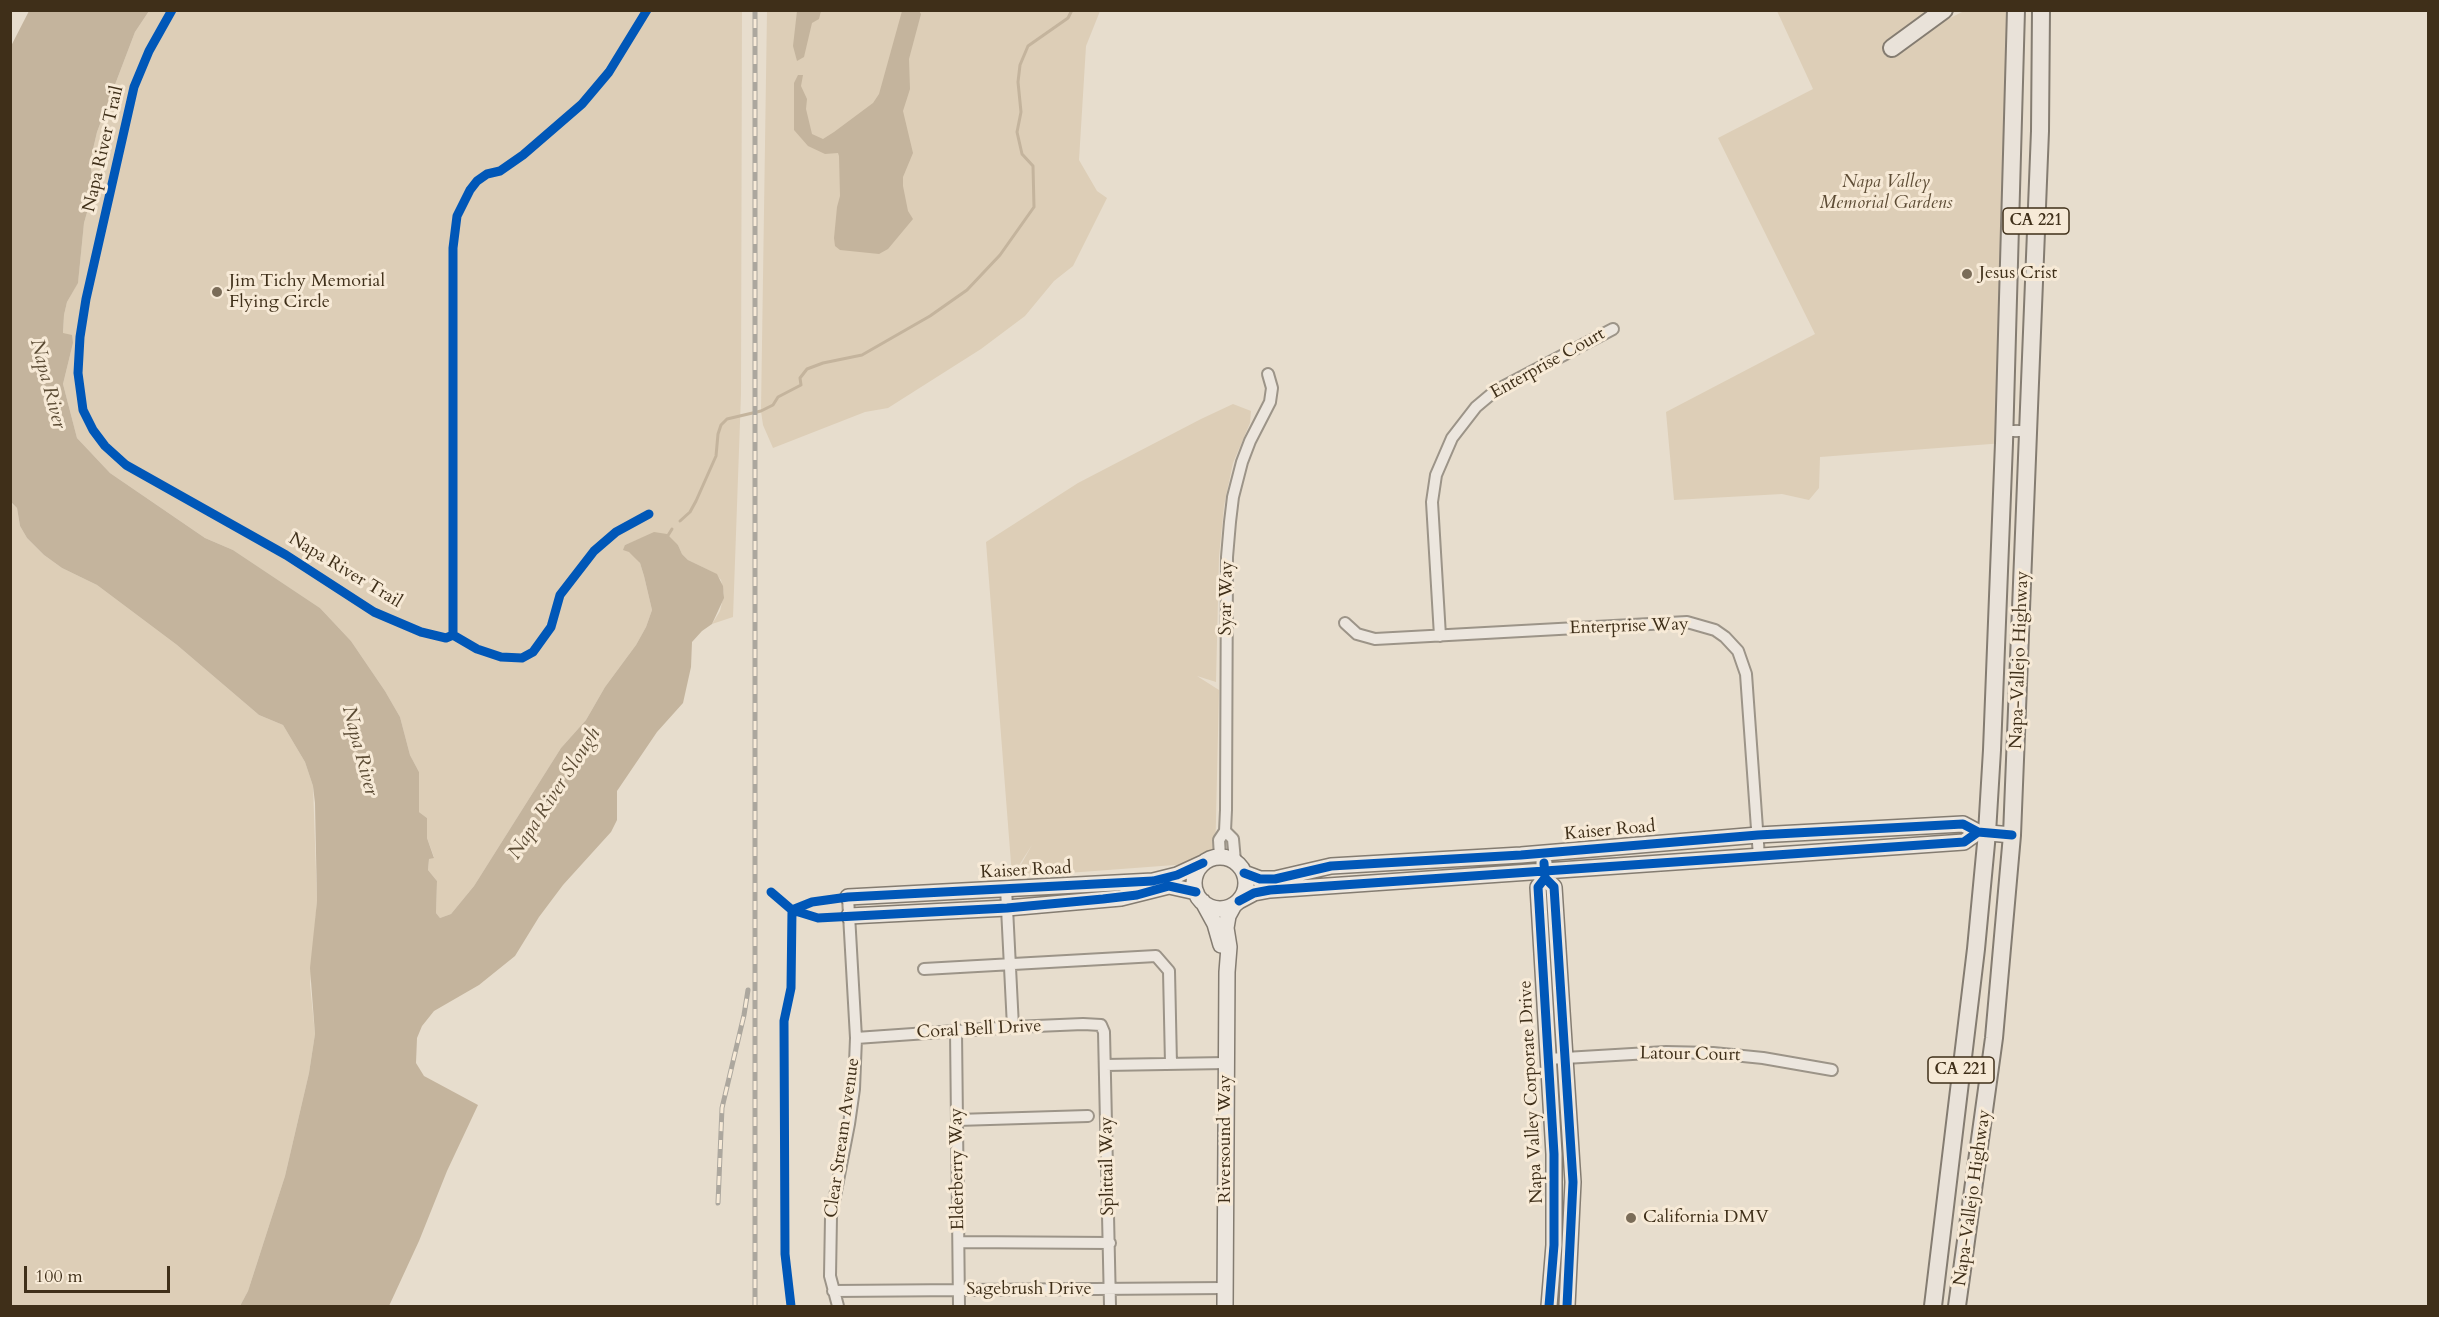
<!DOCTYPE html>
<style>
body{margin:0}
#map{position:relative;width:2439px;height:1317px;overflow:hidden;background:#e7ddcd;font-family:Cardo,serif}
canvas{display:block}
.frame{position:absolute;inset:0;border:12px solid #3f2f19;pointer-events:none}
.scale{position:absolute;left:24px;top:1266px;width:146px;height:27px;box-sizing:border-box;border:3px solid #3f2f19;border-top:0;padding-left:8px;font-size:18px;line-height:21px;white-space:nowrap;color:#3f2f19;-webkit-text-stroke:4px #f7ead7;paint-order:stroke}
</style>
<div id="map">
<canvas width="2439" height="1317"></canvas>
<div class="frame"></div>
<div class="scale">100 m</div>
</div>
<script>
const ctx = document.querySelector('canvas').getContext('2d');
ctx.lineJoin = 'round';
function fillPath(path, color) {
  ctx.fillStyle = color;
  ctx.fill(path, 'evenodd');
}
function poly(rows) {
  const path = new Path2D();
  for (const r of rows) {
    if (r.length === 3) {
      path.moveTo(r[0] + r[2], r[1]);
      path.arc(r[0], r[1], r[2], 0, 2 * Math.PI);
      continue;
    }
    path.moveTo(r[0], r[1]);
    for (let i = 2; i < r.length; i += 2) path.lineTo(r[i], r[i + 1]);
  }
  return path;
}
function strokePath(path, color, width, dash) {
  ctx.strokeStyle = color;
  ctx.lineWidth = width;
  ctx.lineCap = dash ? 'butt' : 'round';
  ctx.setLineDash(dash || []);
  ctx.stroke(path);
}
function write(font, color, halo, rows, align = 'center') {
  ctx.font = font + ' Cardo,serif';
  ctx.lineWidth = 6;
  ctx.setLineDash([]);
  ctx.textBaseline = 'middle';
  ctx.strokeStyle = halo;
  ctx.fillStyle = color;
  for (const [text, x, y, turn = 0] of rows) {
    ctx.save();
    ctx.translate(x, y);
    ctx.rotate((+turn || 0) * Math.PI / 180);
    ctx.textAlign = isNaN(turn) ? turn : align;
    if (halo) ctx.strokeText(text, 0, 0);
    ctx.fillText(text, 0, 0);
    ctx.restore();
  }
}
const green = poly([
 [149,11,742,11,741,394,733,617,712,624,720,611,724,594,721,580,716,574,688,560,682,554,678,545,654,533,625,545,640,563,644,576,652,610,646,627,636,645,605,687,586,720,561,748,474,886,451,914,440,918,436,913,437,881,428,870,429,859,434,857,427,838,427,818,419,812,419,772,410,755,400,717,385,691,351,641,320,608,233,550,205,538,110,473,77,438,63,384,73,343,63,334,64,315,67,302,78,282,84,223,94,188,90,162,97,132,135,32],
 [767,11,1100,11,1086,46,1079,160,1097,191,1107,198,1073,266,1054,281,1025,316,981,349,888,408,865,412,773,448,763,425,761,411],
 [1777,11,1944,11,1897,45,1964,11,2016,11,2004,443,1820,457,1819,488,1809,500,1782,494,1674,500,1666,412,1815,334,1718,138,1813,89],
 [1233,404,1251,411,1250,423,1233,463,1224,506,1219,557,1216,682,1197,676,1219,690,1215,862,1014,877,1032,845,1012,876,986,542,1078,483,1201,419],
 [10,502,17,508,20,526,27,538,44,555,62,568,97,585,177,645,259,715,283,725,305,762,313,786,317,901,310,984,315,1034,309,1073,285,1176,248,1291,240,1306,11,1306]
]);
const water = poly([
 [29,11,149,11,135,32,97,132,90,162,94,188,84,223,78,283,67,302,64,315,63,333,72,335,73,343,63,384,77,438,110,473,205,538,233,550,320,608,351,641,385,691,400,717,410,755,419,772,419,812,427,818,427,838,434,858,429,859,428,870,437,881,436,913,440,918,451,914,474,886,561,748,586,720,605,687,636,645,646,627,652,610,644,576,640,563,629,552,623,550,625,545,654,532,667,534,678,545,682,554,688,560,717,574,723,586,724,598,712,624,702,631,692,642,691,667,683,703,657,732,617,791,617,820,611,832,563,885,539,917,515,956,479,985,434,1011,422,1026,417,1038,416,1063,424,1076,478,1105,447,1171,419,1241,389,1306,240,1306,248,1291,285,1176,309,1073,315,1034,310,968,317,901,315,803,313,786,305,762,283,725,259,715,177,645,97,585,62,568,44,555,27,538,20,526,17,508,11,502,10,48],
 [797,11,821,11,819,19,812,23,804,57,797,61,793,46],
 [902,11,919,11,921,14,909,59,910,89,903,111,913,153,903,177,903,186,908,211,913,219,888,249,879,254,840,250,835,246,834,238,837,207,840,196,839,156,838,153,825,154,808,146,794,130,794,83,798,75,803,75,801,86,807,99,806,109,812,134,823,139,834,132,873,103,879,94]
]);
const stream = poly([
 [680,521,690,512,696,501,716,456,718,434,721,425,727,419,761,411,773,405,778,397,801,385,800,378,807,369,823,363,862,355,930,316,967,290,1000,255,1034,207,1033,166,1022,154,1017,132,1021,112,1018,82,1020,65,1028,46,1068,18,1072,10],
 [667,537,672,529]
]);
const street = poly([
 [2004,431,2028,431],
 [1345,623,1357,634,1375,639,1687,622,1715,630,1725,637,1738,651,1746,674,1759,857],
 [1440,636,1432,502,1436,475,1452,438,1476,407,1495,391,1613,329],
 [1225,831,1233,839,1235,861],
 [1220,857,1219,840,1225,831,1226,810,1227,557,1230,522,1233,497,1242,462,1250,441,1270,402,1272,388,1268,374],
 [1006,888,1013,1027],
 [924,969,1156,956,1169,971,1171,1064],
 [956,1031,959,1306],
 [856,1038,1013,1027,1083,1024,1101,1025,1104,1032,1110,1306],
 [1548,1059,1666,1052,1713,1053,1763,1058,1832,1070],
 [1105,1065,1226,1063],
 [957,1120,1088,1116],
 [960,1242,1110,1243],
 [833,1291,1225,1288],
 [838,1306,830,1276,831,1217,849,1124,854,1089,856,1038,848,897]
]);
const secondary = poly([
 [1220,883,26],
 [1544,863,1545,878,1538,887,1554,1154,1554,1245,1549,1306],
 [1244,873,1260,879,1275,879,1331,866,1521,855,1758,835,1963,824,1978,832,2012,835],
 [1545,878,1554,887,1573,1182,1567,1306],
 [848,897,1153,881,1177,875,1203,863],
 [1239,901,1254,893,1270,890,1964,842,1978,832],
 [1203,902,1215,924,1221,945],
 [849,916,1007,908,1121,898,1169,886,1196,892],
 [1225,1306,1227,972,1229,947,1226,928,1228,916,1234,905]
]);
const primary = poly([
 [1892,48,1944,10],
 [1933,1306,1976,949,1987,833,1992,750,2004,443,2016,10],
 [1957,1306,1994,1038,2012,835,2040,131,2041,10]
]);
const rail = poly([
 [718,1203,722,1108,744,1015,748,990],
 [755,1306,755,10]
]);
const cycleway = poly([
 [172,10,149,51,134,87,86,299,80,337,78,373,83,410,93,430,105,446,126,465,286,555,374,612,421,632,446,638,453,635],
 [453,635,453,248,457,216,470,190,477,181,487,174,500,171,523,155,582,104,609,72,647,10],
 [453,635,477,649,501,657,522,658,533,652,551,627,560,595,594,551,616,532,649,514],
 [1544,863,1545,878,1538,887,1554,1154,1554,1245,1549,1306],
 [1244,873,1260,879,1275,879,1331,866,1521,855,1758,835,1963,824,1978,832,2012,835],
 [1545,878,1554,887,1573,1182,1567,1306],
 [771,892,792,910,818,918,1007,908,1103,899,1137,895,1169,886,1196,892],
 [1239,901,1254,893,1270,890,1964,842,1978,832],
 [792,910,812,902,848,897,1153,881,1177,875,1203,863],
 [791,1306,785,1254,784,1021,791,988,792,910]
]);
const markers = [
 [1967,274,6,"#7a6c58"],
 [217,292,6,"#7a6c58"],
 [1631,1218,6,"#7a6c58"]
];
const shields = [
 [2036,221,66],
 [1961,1070,66]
];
const shieldNames = [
 ["CA 221",2036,221],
 ["CA 221",1961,1070]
];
const streetNames = [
 ["Napa River Trail",104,149,-77],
 ["Enterprise Court",1548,364,-29],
 ["Napa River Trail",345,571,31],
 ["Syar Way",1227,598,-89],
 ["Enterprise Way",1629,627,-2],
 ["Napa-Vallejo Highway",2020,660,-88],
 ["Kaiser Road",1610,831,-5],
 ["Kaiser Road",1026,871,-3],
 ["Coral Bell Drive",979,1030,-3],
 ["Latour Court",1690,1055,1],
 ["Napa Valley Corporate Drive",1532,1092,-93],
 ["Clear Stream Avenue",843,1138,-82],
 ["Riversound Way",1226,1139,-90],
 ["Splittail Way",1108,1166,-91],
 ["Elderberry Way",958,1169,-91],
 ["Napa-Vallejo Highway",1973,1198,-82],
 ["Sagebrush Drive",1029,1290]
];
const parkNames = [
 ["Napa Valley",1886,183],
 ["Memorial Gardens",1886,204]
];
const poiNames = [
 ["Jesus Crist",1979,274],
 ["Jim Tichy Memorial",229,282],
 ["Flying Circle",229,303],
 ["California DMV",1643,1218]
];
const waterNames = [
 ["Napa River",47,384,75],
 ["Napa River",359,751,75],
 ["Napa River Slough",555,794,-57]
];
fillPath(green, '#ddceb7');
fillPath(water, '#c4b49d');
strokePath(stream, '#c4b49d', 3);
strokePath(street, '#9c9488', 14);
strokePath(secondary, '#847c71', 18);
strokePath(primary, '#847c71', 20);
strokePath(street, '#ece6de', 10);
strokePath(secondary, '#ece6de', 15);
strokePath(primary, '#e9e2d9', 16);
strokePath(rail, '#aca79e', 5);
strokePath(rail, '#f7ead7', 3, [9]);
strokePath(cycleway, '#0057b8', 9);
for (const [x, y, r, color] of markers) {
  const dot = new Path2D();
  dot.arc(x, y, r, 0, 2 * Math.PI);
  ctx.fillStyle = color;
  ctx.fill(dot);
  strokePath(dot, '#f7ead7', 2);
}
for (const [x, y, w] of shields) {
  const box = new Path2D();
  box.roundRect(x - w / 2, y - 13, w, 26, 4.5);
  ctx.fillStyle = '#f7ead7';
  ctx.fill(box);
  strokePath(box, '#3f2f19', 1.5);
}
write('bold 16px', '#3f2f19', null, shieldNames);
write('18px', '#3f2f19', '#f7ead7', streetNames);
write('italic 18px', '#5d4c35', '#f7ead7', parkNames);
write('18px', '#3f2f19', '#f7ead7', poiNames, 'left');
write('italic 20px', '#5c4c35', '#f7ead7', waterNames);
</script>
